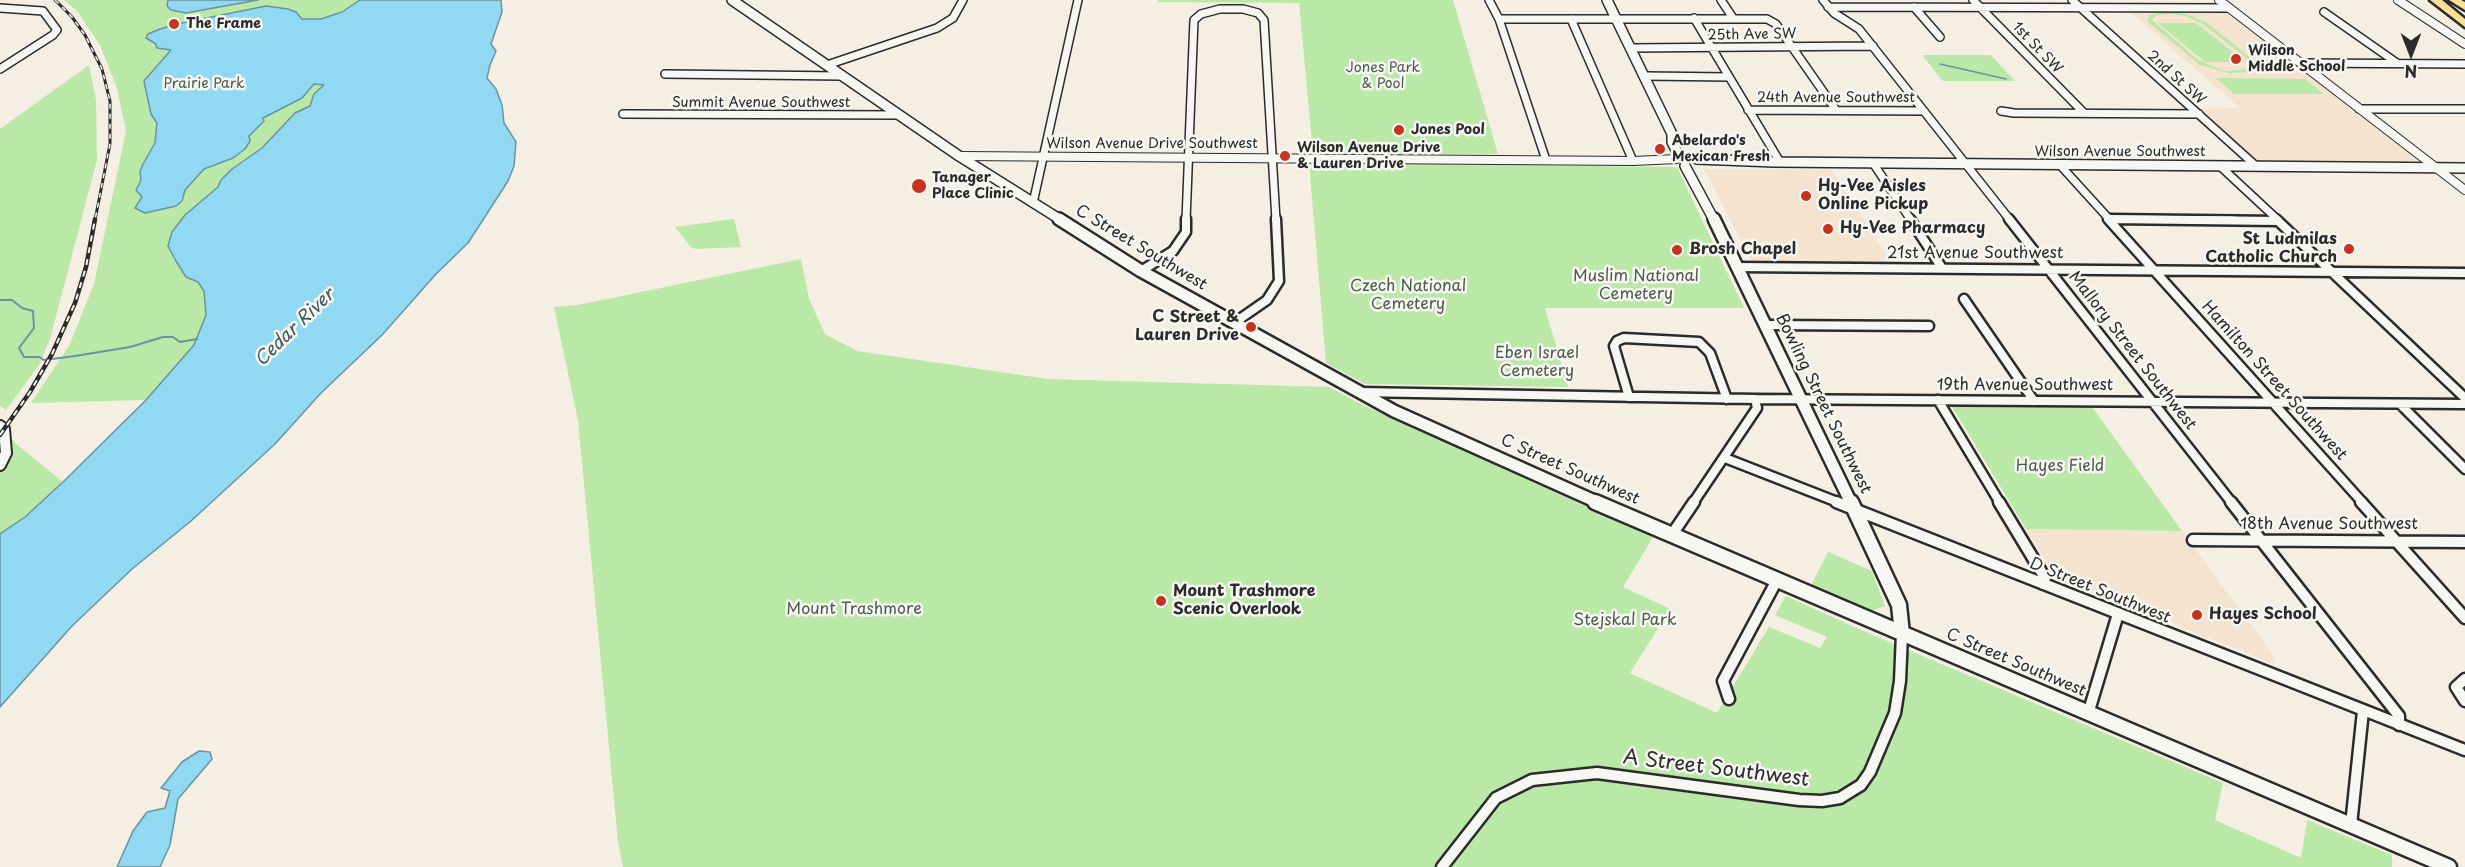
<!DOCTYPE html>
<style>
body{margin:0}
#map{position:relative;width:2465px;height:867px;overflow:hidden;background:#f5eee2;font-family:"Playpen Sans",sans-serif}
canvas{display:block}
.north{position:absolute;left:2381px;top:24px;width:60px;height:60px;-webkit-text-stroke:4px #f6f6f2;paint-order:stroke;rotate:180deg;font-size:16px;font-weight:700;line-height:24px;text-align:center;color:#2b2b2b}
.north::after{content:'';display:block;margin:auto;width:21px;height:27px;background:#2b2b2b;clip-path:polygon(50% 0,100% 100%,50% 72%,0 100%)}
</style>
<div id="map">
<canvas width="2465" height="867"></canvas>
<div class="north">N</div>
</div>
<script>
const ctx = document.querySelector('canvas').getContext('2d');
ctx.lineJoin = 'round';
function fillPath(path, color) {
  ctx.fillStyle = color;
  ctx.fill(path, 'evenodd');
}
function poly(rows) {
  const path = new Path2D();
  for (const r of rows) {
    path.moveTo(r[0], r[1]);
    for (let i = 2; i < r.length; i += 2) path.lineTo(r[i], r[i + 1]);
  }
  return path;
}
function strokePath(path, color, width, dash) {
  ctx.strokeStyle = color;
  ctx.lineWidth = width;
  ctx.lineCap = dash ? 'butt' : 'round';
  ctx.setLineDash(dash || []);
  ctx.stroke(path);
}
function write(font, color, halo, rows, align = 'center') {
  ctx.font = font + ' "Playpen Sans",sans-serif';
  ctx.lineWidth = 5;
  ctx.setLineDash([]);
  ctx.textBaseline = 'middle';
  ctx.strokeStyle = halo;
  ctx.fillStyle = color;
  for (const [text, x, y, turn = 0] of rows) {
    ctx.save();
    ctx.translate(x, y);
    ctx.rotate((+turn || 0) * Math.PI / 180);
    ctx.textAlign = isNaN(turn) ? turn : align;
    if (halo) ctx.strokeText(text, 0, 0);
    ctx.fillText(text, 0, 0);
    ctx.restore();
  }
}
const built = poly([
 [2127,9,2224,9,2422,164,2259,162,2199,109,2240,108],
 [1704,169,1832,170,1891,262,1752,262],
 [2026,529,2182,531,2271,652,2277,665,2056,577]
]);
const green = poly([
 [64,0,360,0,324,84,310,106,295,113,262,148,232,169,221,180,218,187,185,215,172,232,186,277,198,282,204,291,207,315,194,345,146,400,31,403,69,346,94,284,126,131,117,88,100,45,77,11],
 [1158,0,1453,0,1498,154,1313,153,1299,3,1158,2],
 [2167,12,2186,14,2206,22,2266,70,2258,68,2253,72,2229,73,2200,65,2147,21,2150,15],
 [2169,14,2185,16,2203,24,2250,61,2252,65,2250,69,2225,71,2198,60,2152,20,2157,15],
 [2158,23,2196,23,2245,62,2205,62],
 [1922,55,1991,55,2015,81,1943,81],
 [89,65,96,100,97,160,50,339,39,365,6,410,0,406,0,129],
 [2216,78,2305,79,2324,94,2234,94],
 [1309,163,1677,167,1744,308,1545,308,1568,387,1365,384,1326,363],
 [734,219,741,247,696,249,691,247,675,227],
 [801,259,809,299,825,334,857,351,1048,379,1329,387,1359,403,1653,537,1623,587,1670,609,1630,673,1717,713,1769,627,1820,648,1827,637,1775,615,1786,596,1854,627,2223,783,2215,820,2301,858,2307,820,2392,855,2392,867,623,867,618,842,578,420,554,307,578,305],
 [1951,405,2092,407,2182,531,2026,529],
 [0,426,16,444,63,482,24,517,0,534],
 [1828,552,1872,571,1885,606,1874,610,1867,609,1811,585]
]);
const water = poly([
 [168,0,258,0,186,13,171,10,167,6,168,0],
 [360,0,501,0,502,12,491,44,496,51,490,65,487,78,496,89,502,105,504,123,516,142,514,166,508,181,468,243,436,274,382,335,321,393,275,444,191,521,132,569,72,626,0,707,0,534,25,517,63,482,146,400,194,345,206,315,204,291,198,282,186,277,176,261,168,246,172,232,185,215,218,187,221,180,232,169,262,148,295,113,310,106,314,94,324,85,314,84,302,98,263,118,264,121,249,136,250,141,245,149,233,158,204,169,185,190,182,201,176,206,145,213,135,208,142,197,136,190,141,180,140,172,143,164,155,143,157,123,151,114,144,81,171,50,157,48,156,44,146,38,148,34,160,29,177,24,266,6,288,9,296,12,302,19,321,19,342,12,360,0],
 [199,751,210,752,212,759,178,799,170,845,160,867,117,867,133,831,147,812,165,808,170,791,161,788,182,762,199,751]
]);
const streamFar1 = poly([
 [1940,64,2006,79]
]);
const stream = poly([
 [0,300,12,300,22,308,33,311,34,328,19,348,24,357,39,357,44,360,75,356,130,347,163,337,173,337,180,342,197,339]
]);
const minorFar2 = poly([
 [1489,0,1499,19,1546,160],
 [1721,0,1733,18],
 [1823,0,1834,13,1859,29,2010,220],
 [1973,0,2084,113],
 [2072,0,2256,166],
 [1828,7,2229,8],
 [1914,7,1940,37],
 [0,8,43,11,57,30,53,35,0,69],
 [2324,12,2397,63],
 [1694,18,1780,162],
 [1499,19,1767,19,1776,24,1836,110],
 [1571,19,1633,161],
 [1631,48,1873,46],
 [2300,63,2465,64],
 [827,65,937,28,953,18,963,0],
 [665,74,842,76],
 [1645,76,1729,77],
 [2359,109,2465,109],
 [1748,110,1924,111],
 [2001,111,2014,113,2199,114],
 [623,114,899,115],
 [1873,163,1911,220],
 [2060,165,2110,220],
 [2220,166,2278,220],
 [1033,203,1078,0],
 [2109,219,2234,220],
 [1186,220,1194,20,1201,14,1220,9,1243,9,1258,13,1264,20,1276,220]
]);
const minorFar1 = poly([
 [1910,219,1942,268],
 [2009,219,2232,503],
 [2108,219,2363,503],
 [2109,219,2278,221],
 [2276,219,2465,398],
 [1736,267,2465,273],
 [1141,271,1173,251,1186,232,1186,219],
 [1964,299,2034,401],
 [1234,323,1267,300,1279,281,1276,219],
 [1765,325,1929,326],
 [1360,392,1755,399,2465,404],
 [1629,397,1614,346,1617,341,1624,338,1699,342,1710,353,1727,399],
 [1938,400,2000,503],
 [2400,404,2465,469],
 [1725,458,1840,503],
 [1693,503,1757,408,1755,399]
]);
const minor = poly([
 [1836,502,2465,750],
 [1999,502,2045,578,2043,584],
 [2231,502,2399,716,2399,725],
 [2361,502,2465,618],
 [1671,536,1694,502],
 [2193,540,2465,542],
 [2465,679,2456,687,2465,701],
 [1729,699,1723,681,1777,580],
 [2088,714,2118,614],
 [2351,825,2363,711],
 [1442,867,1496,798,1532,780,1597,773,1799,800,1822,801,1840,798,1861,785,1870,772,1895,713,1900,681,1902,634]
]);
const tertiaryFar1 = poly([
 [2219,0,2465,190],
 [2398,0,2465,44],
 [959,156,1633,161,1677,159]
]);
const tertiary = poly([
 [0,426,4,429,6,453,0,465]
]);
const secondaryFar2 = poly([
 [732,0,959,156,1061,220],
 [1607,0,1672,134,1672,142,1679,156],
 [1697,159,1774,162,2465,168],
 [1685,166,1714,220]
]);
const secondaryFar1 = poly([
 [1059,219,1141,271,1394,411,1599,503],
 [1714,219,1851,503]
]);
const secondary = poly([
 [1595,502,2449,867],
 [1851,502,1899,605,1902,634]
]);
const motorway = poly([
 [2430,0,2442,0,2465,19,2465,27,2430,0],
 [2449,0,2461,0,2465,2,2465,10,2449,0]
]);
const railFar1 = poly([
 [55,0,72,17,85,35,102,69,110,101,110,144,95,220]
]);
const rail = poly([
 [0,435,30,392,52,354,75,303,86,267,95,219]
]);
const markers = [
 [174,24,6,"#c8321e"],
 [2236,59,6,"#c8321e"],
 [1399,130,6,"#c8321e"],
 [1660,149,6,"#c8321e"],
 [1285,156,6,"#c8321e"],
 [919,186,8,"#c8321e"],
 [1806,196,6,"#c8321e"],
 [1828,229,6,"#c8321e"],
 [2349,249,6,"#c8321e"],
 [1677,250,6,"#c8321e"],
 [1251,327,6,"#c8321e"],
 [1161,601,6,"#c8321e"],
 [2197,615,6,"#c8321e"]
];
const farPoinames = [
 ["The Frame",186,24],
 ["Wilson",2248,51],
 ["Middle School",2248,67],
 ["Jones Pool",1411,130],
 ["Abelardo's",1672,141],
 ["Mexican Fresh",1672,157],
 ["Wilson Avenue Drive",1297,148],
 ["& Lauren Drive",1297,164],
 ["Tanager",932,178],
 ["Place Clinic",932,194]
];
const farStreetnames = [
 ["25th Ave SW",1752,35,-1],
 ["1st St SW",2037,48,46],
 ["2nd St SW",2176,78,42],
 ["24th Avenue Southwest",1836,98],
 ["Summit Avenue Southwest",761,103],
 ["Wilson Avenue Drive Southwest",1152,144],
 ["Wilson Avenue Southwest",2120,152]
];
const farParknames = [
 ["Jones Park",1383,68],
 ["& Pool",1383,84],
 ["Prairie Park",204,84]
];
const poiNames = [
 ["Hy-Vee Aisles",1818,187],
 ["Online Pickup",1818,205],
 ["Hy-Vee Pharmacy",1840,229],
 ["St Ludmilas",2337,240,"right"],
 ["Catholic Church",2337,258,"right"],
 ["Brosh Chapel",1689,250],
 ["C Street &",1239,318,"right"],
 ["Lauren Drive",1239,336,"right"],
 ["Mount Trashmore",1173,592],
 ["Scenic Overlook",1173,610],
 ["Hayes School",2209,615]
];
const streetNames = [
 ["C Street Southwest",1141,248,31],
 ["21st Avenue Southwest",1975,254],
 ["Mallory Street Southwest",2132,351,52],
 ["Hamilton Street Southwest",2274,381,48],
 ["19th Avenue Southwest",2025,386],
 ["Bowling Street Southwest",1823,404,64],
 ["C Street Southwest",1570,470,24],
 ["18th Avenue Southwest",2329,525],
 ["D Street Southwest",2100,591,22],
 ["C Street Southwest",2016,663,23]
];
const parkNames = [
 ["Muslim National",1636,277],
 ["Cemetery",1636,295],
 ["Czech National",1408,287],
 ["Cemetery",1408,305],
 ["Eben Israel",1537,354],
 ["Cemetery",1537,372],
 ["Hayes Field",2060,467],
 ["Mount Trashmore",854,610],
 ["Stejskal Park",1625,621]
];
const waterNames = [
 ["Cedar River",295,328,-44]
];
const nearStreetnames = [
 ["A Street Southwest",1716,769,7]
];
fillPath(built, '#f4e4cf');
fillPath(green, '#bae8a6');
fillPath(water, '#91d9f3');
strokePath(water, '#6893a3', 1.5);
strokePath(streamFar1, '#6893a3', 1.5);
strokePath(stream, '#6893a3', 2);
strokePath(minorFar2, '#2b2b2b', 10);
strokePath(minorFar1, '#2b2b2b', 13);
strokePath(minor, '#2b2b2b', 15);
strokePath(tertiaryFar1, '#2b2b2b', 10);
strokePath(tertiary, '#2b2b2b', 14);
strokePath(secondaryFar2, '#2b2b2b', 12);
strokePath(secondaryFar1, '#2b2b2b', 16);
strokePath(secondary, '#2b2b2b', 19);
strokePath(motorway, '#2b2b2b', 5);
strokePath(minorFar2, '#f6f6f2', 7);
strokePath(minorFar1, '#f6f6f2', 8);
strokePath(minor, '#f6f6f2', 10);
strokePath(tertiaryFar1, '#f6f6f2', 8);
strokePath(tertiary, '#f6f6f2', 10);
strokePath(secondaryFar2, '#f6f6f2', 9);
strokePath(secondaryFar1, '#f6f6f2', 11);
strokePath(secondary, '#f6f6f2', 14);
fillPath(motorway, '#fdde96');
strokePath(railFar1, '#2b2b2b', 3);
strokePath(rail, '#2b2b2b', 4.5);
strokePath(railFar1, '#f6f6f2', 1.5, [5]);
strokePath(rail, '#f6f6f2', 2, [6]);
for (const [x, y, r, color] of markers) {
  const dot = new Path2D();
  dot.arc(x, y, r, 0, 2 * Math.PI);
  ctx.fillStyle = color;
  ctx.fill(dot);
  strokePath(dot, '#f6f6f2', 2);
}
write('bold 14px', '#2b2b2b', '#f6f6f2', farPoinames, 'left');
write('14px', '#2b2b2b', '#f6f6f2', farStreetnames);
write('14px', '#4f5a4a', '#f6f6f2', farParknames);
write('bold 16px', '#2b2b2b', '#f6f6f2', poiNames, 'left');
write('16px', '#2b2b2b', '#f6f6f2', streetNames);
write('16px', '#4f5a4a', '#f6f6f2', parkNames);
write('italic 18px', '#44565d', '#f6f6f2', waterNames);
write('20px', '#2b2b2b', '#f6f6f2', nearStreetnames);
</script>
